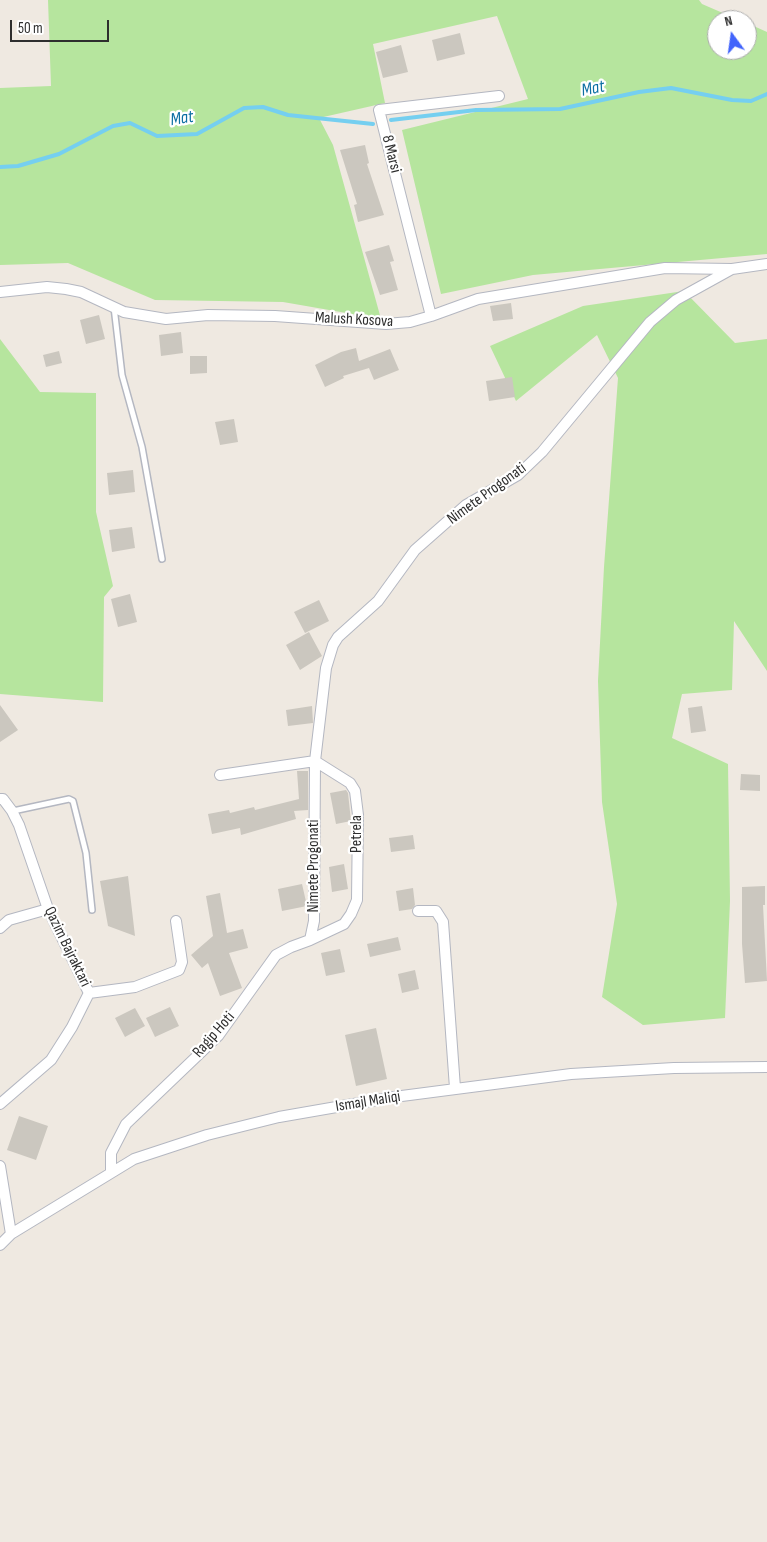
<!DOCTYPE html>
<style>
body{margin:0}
#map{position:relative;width:767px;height:1542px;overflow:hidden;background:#efe9e1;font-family:"Sofia Sans Condensed",sans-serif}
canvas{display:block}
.north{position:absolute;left:707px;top:10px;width:50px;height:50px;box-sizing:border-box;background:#fff;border:1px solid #ababab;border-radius:50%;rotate:346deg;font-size:14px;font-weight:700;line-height:20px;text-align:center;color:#2e2e2e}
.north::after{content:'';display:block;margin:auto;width:18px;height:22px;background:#4264fb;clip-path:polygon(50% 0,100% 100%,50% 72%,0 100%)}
.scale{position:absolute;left:10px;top:20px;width:99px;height:22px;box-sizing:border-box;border:2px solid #2e2e2e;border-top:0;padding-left:6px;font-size:15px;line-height:18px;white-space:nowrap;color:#2e2e2e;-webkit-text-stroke:4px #fff;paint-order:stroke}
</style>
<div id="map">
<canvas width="767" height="1542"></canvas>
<div class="north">N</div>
<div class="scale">50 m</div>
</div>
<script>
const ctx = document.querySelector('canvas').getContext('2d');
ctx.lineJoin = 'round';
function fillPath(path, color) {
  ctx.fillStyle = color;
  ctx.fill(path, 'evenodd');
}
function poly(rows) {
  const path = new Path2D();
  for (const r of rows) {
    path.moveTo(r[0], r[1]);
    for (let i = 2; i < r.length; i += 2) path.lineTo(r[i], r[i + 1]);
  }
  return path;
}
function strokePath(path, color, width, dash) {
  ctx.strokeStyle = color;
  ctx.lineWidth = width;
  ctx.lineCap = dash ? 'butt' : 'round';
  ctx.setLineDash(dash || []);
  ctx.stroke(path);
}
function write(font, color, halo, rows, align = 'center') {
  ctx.font = font + ' "Sofia Sans Condensed",sans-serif';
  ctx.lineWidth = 4.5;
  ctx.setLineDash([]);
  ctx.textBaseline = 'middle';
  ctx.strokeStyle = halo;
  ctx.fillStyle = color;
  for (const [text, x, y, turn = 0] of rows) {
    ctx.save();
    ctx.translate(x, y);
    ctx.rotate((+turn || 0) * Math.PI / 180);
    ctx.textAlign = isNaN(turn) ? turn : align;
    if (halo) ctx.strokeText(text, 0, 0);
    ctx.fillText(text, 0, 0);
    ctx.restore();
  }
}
const green = poly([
 [48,0,699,0,702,4,739,20,717,20,717,50,747,50,747,23,767,32,767,254,533,275,441,294,402,130,528,99,497,16,373,44,385,103,319,118,333,145,381,319,283,302,155,300,68,263,0,265,0,88,51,86],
 [684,291,735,343,767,339,767,671,734,621,732,690,682,694,672,738,728,764,730,901,725,1018,643,1025,602,997,617,904,602,802,598,681,604,567,618,378,597,335,516,401,490,346,583,306],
 [0,339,40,392,96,393,96,512,113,586,104,597,103,702,0,694]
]);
const stream = poly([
 [391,120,476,110,560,109,639,92,671,88,732,100,751,101,767,94],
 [0,167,18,166,59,154,113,126,130,123,157,136,197,134,244,108,263,107,288,115,373,124]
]);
const building = poly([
 [460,33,465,54,437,61,432,40],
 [401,45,408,72,383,78,376,52],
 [365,145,369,163,367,164,384,215,358,222,354,205,357,204,340,150],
 [389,245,394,261,390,262,398,290,380,295,365,252],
 [511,303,513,319,493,321,490,306],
 [99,315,105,339,86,344,80,320],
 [181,332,183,353,161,356,159,335],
 [356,348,359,361,390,349,399,370,374,380,369,368,343,376,344,378,325,387,315,365,341,352],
 [59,351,62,363,46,367,43,355],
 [190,356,207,356,207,373,190,374],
 [512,377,515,397,489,401,486,381],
 [234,419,238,442,220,445,215,422],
 [133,470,135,492,109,495,107,473],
 [132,527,135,548,112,552,109,530],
 [130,594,137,622,118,627,111,599],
 [319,600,329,621,305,633,294,612],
 [309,632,322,656,300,670,286,645],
 [0,705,18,730,0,742],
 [312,706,313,723,288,726,286,710],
 [702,706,706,731,691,733,688,708],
 [297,771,308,771,308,810,294,811,296,819,241,835,240,828,212,834,208,814,229,810,230,813,254,807,255,810,299,799],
 [741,774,760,775,760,791,740,790],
 [346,790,348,793,351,821,336,824,330,793],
 [413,835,415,849,391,852,389,838],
 [344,864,348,889,332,892,329,867],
 [128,876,135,936,108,926,100,881],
 [302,884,307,906,282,911,278,889],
 [765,886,765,905,763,905,767,981,745,983,742,944,742,887],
 [413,888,415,905,412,909,399,911,396,891],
 [220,893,227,933,243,929,248,948,229,953,242,988,220,996,208,963,202,968,191,955,213,936,206,896],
 [398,937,401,950,370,957,367,944],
 [340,949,345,972,326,976,321,953],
 [415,970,419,989,402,993,398,974],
 [170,1007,179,1026,155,1037,146,1018],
 [135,1008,145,1026,125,1037,115,1018],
 [376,1028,387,1079,356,1086,345,1035],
 [19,1116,48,1126,36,1160,7,1150]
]);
const service = poly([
 [114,307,122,375,142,447,162,559],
 [13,811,69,799,73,801,86,853,92,910]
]);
const minor = poly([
 [0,292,47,287,66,289,81,292,124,312,166,319,208,315,275,316,386,324,410,322,431,316,478,299,665,268,732,269,767,264],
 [431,316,379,110,499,96],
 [0,799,3,799,12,811,19,825,48,909,89,993,72,1027,51,1060,0,1104],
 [418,911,436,911,443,922,455,1088],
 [0,928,9,920,48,909],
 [310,940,314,921,315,761,326,668,333,645,338,637,378,601,415,550,466,505,518,475,542,452,650,322,676,300,732,269],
 [89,993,135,987,179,970,182,962,176,921],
 [0,1166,11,1234],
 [111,1172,111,1153,126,1124,218,1036,276,955,291,947,310,940,344,924,351,914,357,900,358,815,355,791,350,783,315,761,220,775],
 [0,1245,11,1234,134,1159,207,1135,279,1117,394,1097,571,1074,674,1068,767,1067]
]);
const streetNames = [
 ["8 Marsi",391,154,76],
 ["Malush Kosova",354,320,3],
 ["Nimete Progonati",487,494,-36],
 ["Petrela",357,834,-90],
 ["Nimete Progonati",314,866,-90],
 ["Qazim Bajraktari",67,947,64],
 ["Ragip Hoti",214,1035,-49],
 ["Ismajl Maliqi",368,1102,-9]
];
const waterNames = [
 ["Mat",593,89,-11],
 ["Mat",182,119,-9]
];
fillPath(green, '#b6e59e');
strokePath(stream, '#75cff0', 4);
fillPath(building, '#cbc7bf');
strokePath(service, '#b4b7c1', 8);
strokePath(minor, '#b4b7c1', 12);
strokePath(service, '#fff', 5);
strokePath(minor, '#fff', 10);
write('16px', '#2e2e2e', '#fff', streetNames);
write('italic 18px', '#0d6fa3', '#fff', waterNames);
</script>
